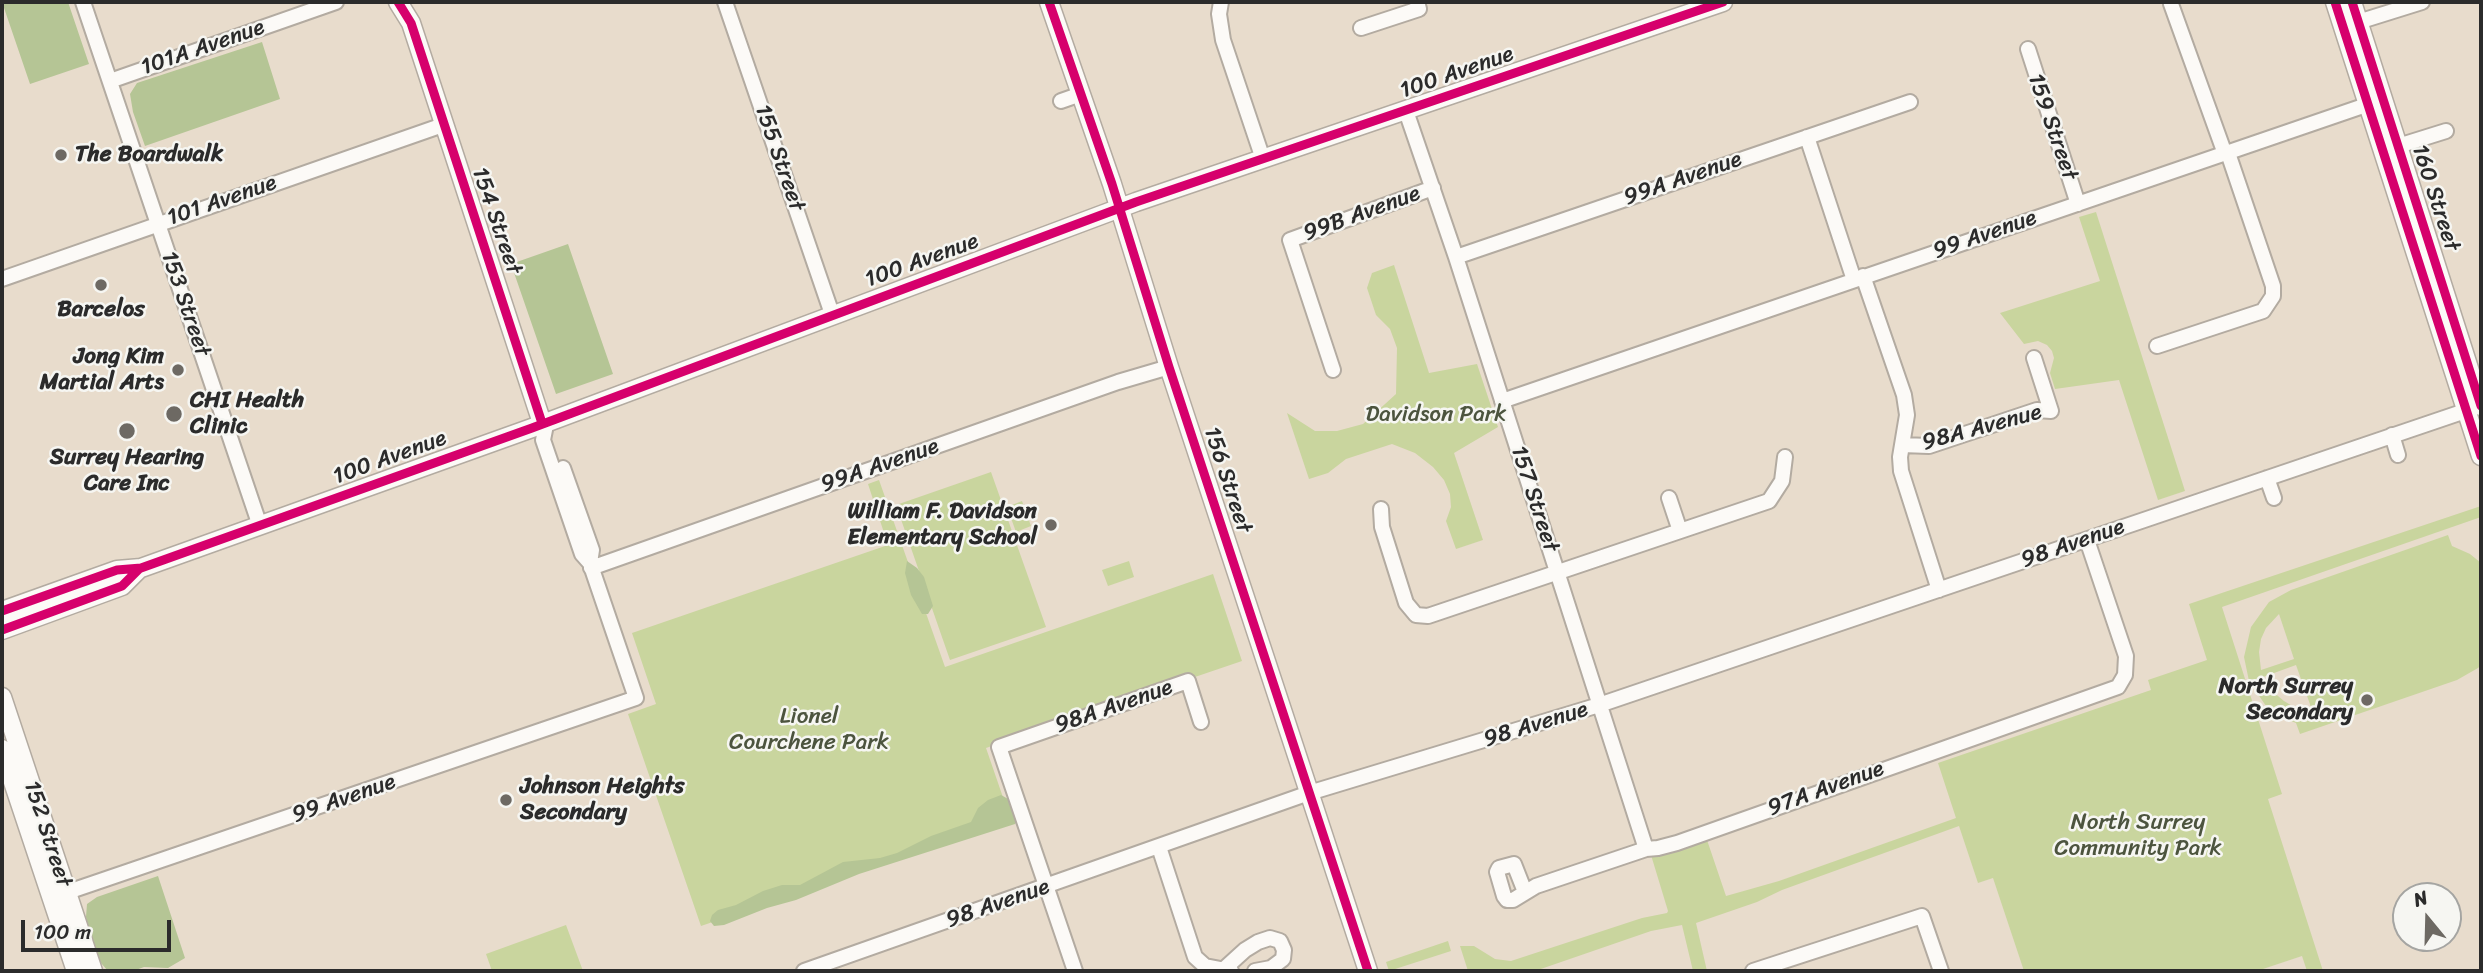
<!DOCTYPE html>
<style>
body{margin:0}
#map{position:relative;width:2483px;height:973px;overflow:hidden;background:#e8dccc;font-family:Sriracha,sans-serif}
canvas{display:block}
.frame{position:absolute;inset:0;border:4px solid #2b2b2b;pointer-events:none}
.north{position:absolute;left:2392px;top:882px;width:70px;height:70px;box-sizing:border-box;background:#f6f6f2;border:2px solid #a5a5a2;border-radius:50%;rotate:341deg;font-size:19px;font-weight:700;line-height:28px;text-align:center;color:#2b2b2b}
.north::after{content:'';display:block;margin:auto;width:24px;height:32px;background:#6d6963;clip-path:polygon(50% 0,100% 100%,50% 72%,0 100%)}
.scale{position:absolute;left:21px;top:920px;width:150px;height:32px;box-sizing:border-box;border:4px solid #2b2b2b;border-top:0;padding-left:9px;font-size:21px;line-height:24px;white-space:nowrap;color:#2b2b2b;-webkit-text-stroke:5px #f6f6f2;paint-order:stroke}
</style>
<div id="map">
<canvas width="2483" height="973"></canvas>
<div class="frame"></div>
<div class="north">N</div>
<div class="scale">100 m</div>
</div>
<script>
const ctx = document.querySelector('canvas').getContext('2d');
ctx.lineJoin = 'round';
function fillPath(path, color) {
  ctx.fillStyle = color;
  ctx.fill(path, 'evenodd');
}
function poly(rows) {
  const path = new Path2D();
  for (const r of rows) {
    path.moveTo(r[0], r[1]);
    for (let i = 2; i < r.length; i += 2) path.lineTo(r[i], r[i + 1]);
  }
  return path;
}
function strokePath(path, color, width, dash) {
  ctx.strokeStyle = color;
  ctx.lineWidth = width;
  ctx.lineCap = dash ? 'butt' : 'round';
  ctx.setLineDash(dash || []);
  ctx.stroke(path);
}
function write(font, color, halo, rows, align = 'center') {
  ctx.font = font + ' Sriracha,sans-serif';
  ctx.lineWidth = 5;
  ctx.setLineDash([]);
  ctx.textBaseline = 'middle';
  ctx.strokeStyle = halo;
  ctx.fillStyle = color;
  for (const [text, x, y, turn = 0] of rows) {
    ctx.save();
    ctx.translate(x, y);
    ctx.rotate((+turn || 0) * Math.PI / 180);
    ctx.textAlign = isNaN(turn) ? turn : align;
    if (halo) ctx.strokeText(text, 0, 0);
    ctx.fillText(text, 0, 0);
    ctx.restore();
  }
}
const green = poly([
 [2096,212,2185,491,2158,500,2119,380,2055,389,2050,373,2054,358,2052,351,2047,345,2038,341,2024,344,2000,313,2100,281,2079,217],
 [1394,265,1429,373,1477,364,1498,427,1454,453,1483,540,1456,549,1446,521,1451,507,1450,494,1444,480,1433,467,1415,453,1392,444,1346,459,1328,473,1309,479,1287,413,1315,431,1337,431,1363,424,1396,394,1397,348,1390,329,1376,315,1367,288,1372,273],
 [991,472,1046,627,950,660,896,505],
 [879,480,945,667,1213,574,1242,661,986,748,1007,809,1014,819,701,926,628,714,656,704,632,633,888,545,868,484],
 [1022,501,1031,526,1016,532,1007,507],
 [2481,506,2481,517,2222,607,2282,794,2268,799,2323,971,2307,971,2302,956,2257,971,2024,971,1993,878,1978,883,1959,826,1782,890,1757,902,1696,923,1707,971,1693,971,1682,925,1651,931,1535,971,1468,971,1460,946,1474,946,1495,959,1511,961,1642,918,1667,913,1668,911,1651,855,1667,853,1707,840,1726,896,1779,881,1956,818,1938,763,2151,690,2148,680,2207,660,2189,604],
 [2448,535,2452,546,2470,554,2481,563,2481,665,2478,668,2457,680,2300,734,2296,723,2281,717,2266,706,2249,681,2244,657,2251,627,2269,602,2291,590],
 [2279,614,2294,659,2261,670,2259,652,2261,639,2266,628],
 [2296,665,2312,710,2294,707,2284,701,2272,691,2263,677],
 [1129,561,1134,577,1108,586,1102,570],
 [566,925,583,971,492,971,486,954],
 [1448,941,1451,951,1389,971,1386,962]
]);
const forest = poly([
 [2,2,68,2,89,64,30,84],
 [262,42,280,99,145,146,133,112,130,94,137,83],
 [568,244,613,374,556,394,511,264],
 [907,561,917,568,924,577,933,606,928,614,922,614,911,595,905,573],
 [1001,795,1010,800,1018,820,1015,824,859,874,796,900,767,908,724,925,714,926,710,921,712,915,718,910,736,905,763,891,782,885,800,885,843,862,880,858,897,853,931,836,971,822,978,808,988,800],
 [158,876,185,958,168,968,144,967,133,971,108,971,100,962,89,936,86,917,87,904,97,897]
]);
const minor = poly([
 [83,2,260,526],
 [725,2,832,314],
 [1221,2,1219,14,1223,40,1263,159],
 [2171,4,2225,154],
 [2358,22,2422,2],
 [1361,28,1419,9,1417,2],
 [2028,49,2078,204],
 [110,81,336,2],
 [1061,101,1081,94],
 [1406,111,1456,257,1646,849],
 [1807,137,1854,280],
 [2398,146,2446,131],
 [1456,257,1910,102],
 [1863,276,1904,395,1907,415,1900,457,1901,471,1939,590],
 [2,279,443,125],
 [2157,346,2263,311,2273,296,2273,286,2228,153],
 [1333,370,1290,240,1433,188],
 [1502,401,2375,102],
 [2392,435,2398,455],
 [1902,445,1929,446,2037,410,2051,411,2034,358],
 [563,468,592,550,590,563],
 [2267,478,2274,498],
 [1669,498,1680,531],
 [1381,509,1382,527,1406,603,1416,615,1428,616,1769,501,1782,481,1785,457],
 [591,568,1118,382,1169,367],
 [1159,847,1195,957,1205,966,1231,971],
 [1525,892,1514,864,1499,868,1497,872,1504,896,1507,900,1513,900,1536,886,1646,849,1658,848,1677,843,2118,687,2125,675,2126,656,2087,540],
 [59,895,636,698,590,563,582,554,543,440,545,430],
 [1223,970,1245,950,1258,942,1270,938,1280,941,1284,950,1283,959,1271,968,1255,971],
 [804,971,1309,793,1599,705,2474,408],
 [1075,971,999,747,1188,681,1201,722],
 [1753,971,1922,916,1941,971]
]);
const major = poly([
 [398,2,411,23,542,423],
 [1049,2,1112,184,1169,367,1368,971],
 [2335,2,2481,456],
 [2352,2,2481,406],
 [2,611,117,570,141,568,532,428,1136,202,1723,2],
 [2,630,122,586,139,569],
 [2,697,93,971],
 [2,749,76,971]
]);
const cycleway = poly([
 [398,2,411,23,542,423],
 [1049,2,1112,184,1169,367,1368,971],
 [2335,2,2481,456],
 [2352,2,2481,406],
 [2,611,117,570,141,568,532,428,1136,202,1723,2],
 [2,630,122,586,139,569]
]);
const markers = [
 [61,155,7,"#6d6963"],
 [101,285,7,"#6d6963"],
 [178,370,7,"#6d6963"],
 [174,414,9,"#6d6963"],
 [127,431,9,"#6d6963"],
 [1051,525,7,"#6d6963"],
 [2367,700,7,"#6d6963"],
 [506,800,7,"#6d6963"]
];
const streetNames = [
 ["101A Avenue",203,48,-19],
 ["100 Avenue",1457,73,-19],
 ["159 Street",2052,127,71],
 ["155 Street",779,158,71],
 ["99A Avenue",1683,179,-19],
 ["160 Street",2435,198,72],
 ["101 Avenue",222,201,-19],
 ["99B Avenue",1362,214,-20],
 ["154 Street",496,221,71],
 ["99 Avenue",1985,235,-19],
 ["100 Avenue",922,261,-20],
 ["153 Street",185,304,71],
 ["98A Avenue",1982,428,-15],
 ["100 Avenue",390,458,-20],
 ["99A Avenue",880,466,-19],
 ["156 Street",1227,480,72],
 ["157 Street",1534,499,72],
 ["98 Avenue",2073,544,-19],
 ["98A Avenue",1114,707,-19],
 ["98 Avenue",1536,725,-17],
 ["97A Avenue",1826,789,-20],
 ["99 Avenue",344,799,-19],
 ["152 Street",47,834,72],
 ["98 Avenue",998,904,-19]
];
const poiNames = [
 ["The Boardwalk",75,155],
 ["Barcelos",101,310,"center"],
 ["Jong Kim",164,357,"right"],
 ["Martial Arts",164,383,"right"],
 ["CHI Health",190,401],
 ["Clinic",190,427],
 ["Surrey Hearing",127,458,"center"],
 ["Care Inc",127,484,"center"],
 ["William F. Davidson",1037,512,"right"],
 ["Elementary School",1037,538,"right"],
 ["North Surrey",2353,687,"right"],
 ["Secondary",2353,713,"right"],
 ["Johnson Heights",520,787],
 ["Secondary",520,813]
];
const parkNames = [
 ["Davidson Park",1436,415],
 ["Lionel",809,717],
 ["Courchene Park",809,743],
 ["North Surrey",2138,823],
 ["Community Park",2138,849]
];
fillPath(green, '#c9d59e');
fillPath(forest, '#b5c595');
strokePath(minor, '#b3aba1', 18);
strokePath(major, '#b3aba1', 21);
strokePath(minor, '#fcfaf7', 14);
strokePath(major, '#fcfaf7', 18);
strokePath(cycleway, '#d6006c', 9);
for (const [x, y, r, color] of markers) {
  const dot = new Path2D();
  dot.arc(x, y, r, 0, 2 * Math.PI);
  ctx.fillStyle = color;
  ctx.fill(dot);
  strokePath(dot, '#f6f6f2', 2.5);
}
write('23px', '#2b2b2b', '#f6f6f2', streetNames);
write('bold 23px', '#2b2b2b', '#f6f6f2', poiNames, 'left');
write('23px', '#4c543e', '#f6f6f2', parkNames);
</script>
